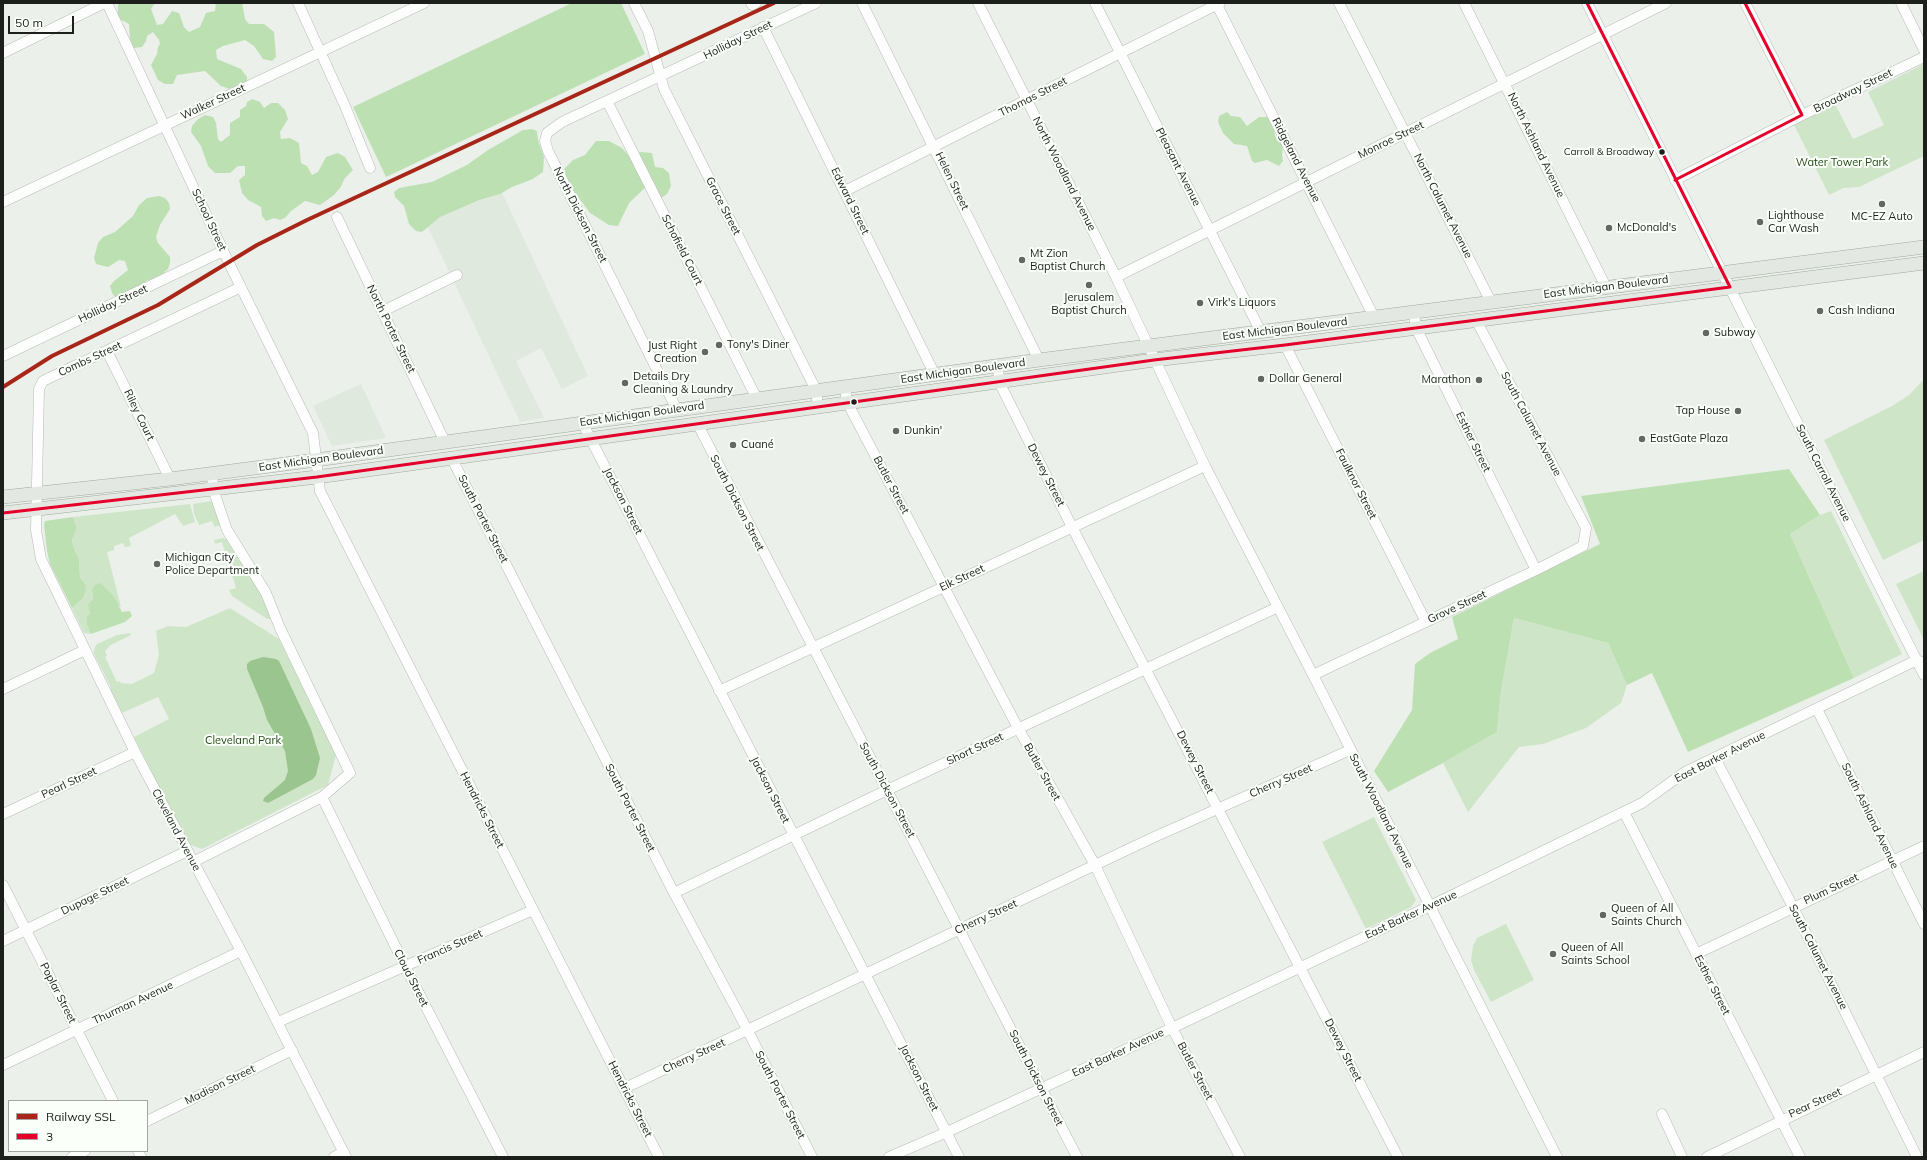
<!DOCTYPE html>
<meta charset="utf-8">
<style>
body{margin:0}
#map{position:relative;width:1927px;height:1160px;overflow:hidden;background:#ebf0eb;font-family:Mulish,sans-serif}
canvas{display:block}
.frame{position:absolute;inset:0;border:4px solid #1c1f1b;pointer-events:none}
.legend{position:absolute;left:8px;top:1100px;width:140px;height:52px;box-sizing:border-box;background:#fbfffa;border:1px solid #a2a5a1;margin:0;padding:5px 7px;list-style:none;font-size:12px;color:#1c1f1b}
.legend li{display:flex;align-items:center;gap:8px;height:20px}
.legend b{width:20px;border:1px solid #a2a5a1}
.scale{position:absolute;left:8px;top:16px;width:66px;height:18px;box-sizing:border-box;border:2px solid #1c1f1b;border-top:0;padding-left:5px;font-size:12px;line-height:14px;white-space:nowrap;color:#1c1f1b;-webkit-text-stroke:3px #fbfffa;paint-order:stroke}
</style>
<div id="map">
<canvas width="1927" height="1160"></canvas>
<div class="frame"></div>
<ul class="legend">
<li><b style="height:5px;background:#a82618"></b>Railway SSL</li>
<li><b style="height:5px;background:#e4002b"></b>3</li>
</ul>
<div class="scale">50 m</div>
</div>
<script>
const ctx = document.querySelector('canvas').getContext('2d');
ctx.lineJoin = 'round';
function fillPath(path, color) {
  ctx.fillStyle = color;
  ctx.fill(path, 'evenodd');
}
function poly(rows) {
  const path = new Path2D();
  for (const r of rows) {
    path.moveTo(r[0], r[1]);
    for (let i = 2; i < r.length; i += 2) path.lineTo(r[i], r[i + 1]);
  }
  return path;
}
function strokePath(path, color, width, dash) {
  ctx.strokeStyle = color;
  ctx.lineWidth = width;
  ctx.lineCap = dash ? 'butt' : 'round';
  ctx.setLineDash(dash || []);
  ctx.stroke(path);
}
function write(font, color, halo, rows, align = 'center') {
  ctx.font = font + ' Mulish,sans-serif';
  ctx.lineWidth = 4;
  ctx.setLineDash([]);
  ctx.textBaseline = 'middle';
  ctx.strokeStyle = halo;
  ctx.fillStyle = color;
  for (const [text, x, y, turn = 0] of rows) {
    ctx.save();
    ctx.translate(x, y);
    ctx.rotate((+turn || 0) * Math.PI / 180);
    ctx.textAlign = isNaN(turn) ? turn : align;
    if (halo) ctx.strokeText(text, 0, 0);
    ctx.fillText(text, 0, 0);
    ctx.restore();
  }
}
const built = poly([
 [499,186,588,376,562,389,541,348,516,361,544,418,520,422,426,223],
 [361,384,386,438,332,446,313,406]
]);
const green = poly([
 [1924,64,1924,156,1859,187,1844,188,1829,195,1794,125,1835,104,1853,139,1884,125,1868,92],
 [1924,379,1924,540,1883,560,1824,440,1892,406,1909,395],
 [211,501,221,525,215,527,212,521,199,525,194,514,193,504],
 [190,504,195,522,183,526,175,514,129,538,131,546,125,547,123,543,114,546,114,550,107,552,121,607,116,604,115,598,92,590,93,599,87,625,91,634,84,633,72,608,83,598,85,584,80,577,79,559,73,546,72,540,77,528,73,517],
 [1831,511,1902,654,1854,678,1790,534,1820,515],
 [223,538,227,540,238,559,261,592,272,619,267,619,232,596,229,590,236,588,222,542,215,544,214,540],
 [1924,571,1924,640,1896,584],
 [230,608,279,639,336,755,328,785,202,849,188,844,134,737,169,719,158,697,122,713,110,688,111,687,94,654,94,649,97,644,117,635,130,633,131,635,111,645,105,651,107,656,105,657,117,682,120,681,121,683,132,684,154,673,159,655,156,631,168,626,186,627],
 [1514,618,1608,643,1627,685,1621,703,1586,728,1543,744,1519,747,1468,812,1443,763,1497,732,1501,691],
 [1374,817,1416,900,1411,907,1366,929,1322,842],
 [1506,924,1534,980,1491,1002,1474,970,1471,960,1473,946,1477,938]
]);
const forest = poly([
 [118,3,155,3,151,9,157,25,163,24,172,11,179,13,184,27,189,32,200,27,206,13,215,11,216,3,242,3,245,19,249,24,264,24,274,32,276,57,272,61,263,59,254,46,245,40,223,46,216,50,217,59,241,69,247,77,247,83,240,87,230,89,221,86,205,71,177,75,173,84,165,84,158,80,151,65,157,54,158,47,160,44,159,40,153,32,147,36,146,41,142,47,134,48,130,39,129,24,118,18],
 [572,3,621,3,645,54,386,177,353,107],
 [252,99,260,102,264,108,271,103,278,103,285,110,288,119,280,132,281,139,290,138,299,143,301,163,307,166,312,175,318,172,326,157,338,153,345,157,353,170,345,178,340,188,334,195,320,205,305,201,291,211,285,218,280,220,274,218,266,221,262,216,261,207,248,200,242,193,239,180,245,175,245,166,238,166,230,173,215,173,208,166,201,146,191,132,192,126,198,119,205,115,213,117,216,123,218,139,221,142,230,135,230,123,240,117,240,110,246,106,247,102],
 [1227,112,1231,116,1240,117,1247,126,1259,117,1268,117,1273,125,1275,136,1283,145,1282,155,1283,161,1279,166,1267,160,1255,163,1252,161,1247,146,1234,144,1223,133,1218,122,1219,116],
 [532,129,537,131,538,140,544,157,543,172,533,179,512,187,500,194,479,200,440,217,422,232,416,231,409,224,404,206,395,197,394,192,399,188,432,182,467,165,488,150,523,130],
 [596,141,609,141,622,148,629,156,641,152,652,153,655,167,663,168,669,173,671,186,667,194,661,198,648,185,629,203,618,226,609,225,590,213,566,181,564,169,573,160,585,155],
 [159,196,165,198,169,203,170,209,160,225,156,237,158,243,170,257,170,263,168,269,158,278,148,280,124,296,118,298,113,295,110,286,114,281,128,270,125,261,119,260,108,267,96,264,94,258,98,243,103,237,115,232,133,216,139,205,147,198],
 [1789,469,1820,515,1790,534,1854,678,1688,752,1652,673,1627,685,1608,643,1514,618,1501,691,1497,732,1443,763,1388,792,1374,771,1412,710,1415,664,1430,653,1458,639,1452,617,1600,544,1581,496],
 [73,517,77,528,72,540,73,546,79,559,80,577,85,584,86,590,83,598,72,608,50,564,47,551,44,525,45,521],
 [99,583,103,585,115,598,122,612,130,611,132,616,125,622,91,634,87,625,87,617,90,613,88,605,93,599,92,590,95,585]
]);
const water = poly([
 [263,657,276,659,279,661,311,729,320,758,316,775,313,779,268,803,263,801,264,798,285,780,288,771,285,751,267,720,263,707,247,669,247,664,250,661]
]);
const minor = poly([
 [107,3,229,263,313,433,320,491,659,1157],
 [298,3,345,106,370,168],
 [634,3,648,31,664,89,816,390,818,406],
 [751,3,752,5,756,3],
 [862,3,1039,360],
 [978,3,1116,277,1205,466,1313,675,1557,1157],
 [1095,3,1261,332],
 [1216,3,1374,317],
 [1339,3,1491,302],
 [1464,3,1606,287],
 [1587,3,1924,675],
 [1745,3,1802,115],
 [1901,3,1924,50],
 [763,27,935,375],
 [3,53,104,3],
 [607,101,757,399],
 [1675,180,1802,115,1924,57],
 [845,191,1220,3],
 [3,202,424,3],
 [337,217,445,442],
 [1116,277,1666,3],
 [241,287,43,381,39,389,36,530,41,559,135,752,241,951,346,1157],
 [383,311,457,275],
 [1414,313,1416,328,1536,570],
 [1285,345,1426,622],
 [107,351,170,479],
 [3,356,223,251],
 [998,366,999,382,1072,527,1398,1157],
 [845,387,847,402,1018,728,1095,865,1172,1028,1240,1157],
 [677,410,548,151,545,141,547,133,562,122,816,3],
 [582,422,959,1157],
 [697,423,1077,1157],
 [451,457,674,893,748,1031,812,1157],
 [1313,675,1536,570,1583,546,1586,528,1476,320],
 [3,689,85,650],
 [719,691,1205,466],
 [1817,709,1924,924],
 [1715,758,1793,907,1917,1157],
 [322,797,405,966,503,1157],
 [1624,812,1800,1157],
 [3,814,135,752],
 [193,862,322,797,350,773,280,628,266,593,227,530,213,489,212,473],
 [3,885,113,1101],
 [674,893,887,790,1278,607],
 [3,941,187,851],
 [1696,954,1924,846],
 [278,1022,533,910],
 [3,1065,241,951],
 [625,1088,1152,838,1350,750],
 [1662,1114,1682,1157],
 [147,1121,292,1050],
 [138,1151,141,1157],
 [72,1157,85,1151],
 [334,1157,344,1152],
 [889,1157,947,1132,1172,1028,1430,906,1642,803,1685,772,1917,660,1924,663],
 [1707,1157,1924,1052]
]);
const major = poly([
 [3,497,170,479,316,460,1039,360,1924,247],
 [3,513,317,477,1154,360,1285,345,1924,263]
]);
const bus1 = poly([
 [1675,180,1802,115,1745,3],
 [3,513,317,477,1154,360,1285,345,1730,287,1587,3]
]);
const rail1 = poly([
 [3,387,52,356,158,305,257,245,307,220,774,3]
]);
const markers = [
 [1662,152,3.5,"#1c1f1b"],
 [1882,204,4,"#646864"],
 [1760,222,4,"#646864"],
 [1609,228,4,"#646864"],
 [1022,260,4,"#646864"],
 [1089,285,4,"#646864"],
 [1200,303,4,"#646864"],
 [1820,311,4,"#646864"],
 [1706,333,4,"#646864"],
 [719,345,4,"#646864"],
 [705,352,4,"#646864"],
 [1261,379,4,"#646864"],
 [1479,380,4,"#646864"],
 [625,383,4,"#646864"],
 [854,402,3.5,"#1c1f1b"],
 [1738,411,4,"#646864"],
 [896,431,4,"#646864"],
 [1642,439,4,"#646864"],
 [733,445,4,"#646864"],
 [157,564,4,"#646864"],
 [1603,915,4,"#646864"],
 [1553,954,4,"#646864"]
];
const busNames = [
 ["Carroll & Broadway",1654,152]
];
const streetNames = [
 ["Holliday Street",738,40,-26],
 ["Broadway Street",1853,91,-26],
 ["Thomas Street",1033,97,-27],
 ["Walker Street",213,102,-25],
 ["Monroe Street",1391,140,-26],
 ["North Ashland Avenue",1536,145,64],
 ["Ridgeland Avenue",1296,160,63],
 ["Pleasant Avenue",1178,167,63],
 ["North Woodland Avenue",1064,174,63],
 ["Helen Street",952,181,64],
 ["Edward Street",850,201,64],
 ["Grace Street",723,206,63],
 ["North Calumet Avenue",1443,206,63],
 ["North Dickson Street",580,215,63],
 ["School Street",209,220,65],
 ["Schofield Court",682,250,63],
 ["East Michigan Boulevard",1606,287,-7],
 ["Holliday Street",113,304,-25],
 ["North Porter Street",391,329,64],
 ["East Michigan Boulevard",1285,329,-7],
 ["Combs Street",90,359,-25],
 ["East Michigan Boulevard",963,371,-8],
 ["East Michigan Boulevard",642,414,-8],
 ["Riley Court",139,415,64],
 ["South Calumet Avenue",1531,424,62],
 ["Esther Street",1473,442,64],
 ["East Michigan Boulevard",321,459,-8],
 ["South Carroll Avenue",1823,473,63],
 ["Dewey Street",1046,475,63],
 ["Faulknor Street",1356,484,63],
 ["Butler Street",891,485,62],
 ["Jackson Street",623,501,63],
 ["South Dickson Street",737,503,63],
 ["South Porter Street",483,519,63],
 ["Elk Street",962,578,-25],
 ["Grove Street",1457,607,-25],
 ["Short Street",975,749,-25],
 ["East Barker Avenue",1720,757,-27],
 ["Dewey Street",1195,762,63],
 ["Butler Street",1042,772,61],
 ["Cherry Street",1281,781,-24],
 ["Pearl Street",69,783,-25],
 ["Jackson Street",770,790,63],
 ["South Dickson Street",887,790,62],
 ["South Porter Street",630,808,63],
 ["Hendricks Street",482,810,63],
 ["South Woodland Avenue",1381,811,63],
 ["South Ashland Avenue",1870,816,64],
 ["Cleveland Avenue",176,830,62],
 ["Plum Street",1831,889,-25],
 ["Dupage Street",95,896,-26],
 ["East Barker Avenue",1411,915,-25],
 ["Cherry Street",986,917,-25],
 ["Francis Street",450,947,-24],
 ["South Calumet Avenue",1818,957,63],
 ["Cloud Street",411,978,63],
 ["Esther Street",1712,985,63],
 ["Poplar Street",58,993,63],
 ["Thurman Avenue",133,1003,-25],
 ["Dewey Street",1343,1050,63],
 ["East Barker Avenue",1118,1053,-25],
 ["Cherry Street",694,1056,-25],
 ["Butler Street",1195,1071,62],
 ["Jackson Street",919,1078,63],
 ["South Dickson Street",1036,1078,63],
 ["Madison Street",220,1085,-26],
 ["South Porter Street",780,1095,63],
 ["Hendricks Street",630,1099,63],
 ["Pear Street",1815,1103,-25]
];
const parkNames = [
 ["Water Tower Park",1842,163],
 ["Cleveland Park",243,741]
];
const poiNames = [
 ["Lighthouse",1768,216],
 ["Car Wash",1768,229],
 ["MC-EZ Auto",1882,217,"center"],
 ["McDonald's",1617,228],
 ["Mt Zion",1030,254],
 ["Baptist Church",1030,267],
 ["Jerusalem",1089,298,"center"],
 ["Baptist Church",1089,311,"center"],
 ["Virk's Liquors",1208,303],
 ["Cash Indiana",1828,311],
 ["Subway",1714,333],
 ["Tony's Diner",727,345],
 ["Just Right",697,346,"right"],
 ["Creation",697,359,"right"],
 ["Details Dry",633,377],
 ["Cleaning & Laundry",633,390],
 ["Dollar General",1269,379],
 ["Marathon",1471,380,"right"],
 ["Tap House",1730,411,"right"],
 ["Dunkin'",904,431],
 ["EastGate Plaza",1650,439],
 ["Cuané",741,445],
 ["Michigan City",165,558],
 ["Police Department",165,571],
 ["Queen of All",1611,909],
 ["Saints Church",1611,922],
 ["Queen of All",1561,948],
 ["Saints School",1561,961]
];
fillPath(built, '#dfe9dd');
fillPath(green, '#cee6c7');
fillPath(forest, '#bde0b3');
fillPath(water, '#9ac58e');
strokePath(minor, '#b8bcb7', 11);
strokePath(major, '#9fab9c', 14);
strokePath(minor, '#fcfdfc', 10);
strokePath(major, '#e3e9e2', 13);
strokePath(bus1, '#e4002b', 3);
strokePath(rail1, '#a82618', 4);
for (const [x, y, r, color] of markers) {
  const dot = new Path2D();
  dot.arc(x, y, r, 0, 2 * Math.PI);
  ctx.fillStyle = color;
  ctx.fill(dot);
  strokePath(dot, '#fbfffa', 1.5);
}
write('10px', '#1c1f1b', '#fbfffa', busNames, 'right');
write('11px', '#1c1f1b', '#fbfffa', streetNames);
write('11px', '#254b18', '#fbfffa', parkNames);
write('11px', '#1c1f1b', '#fbfffa', poiNames, 'left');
</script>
